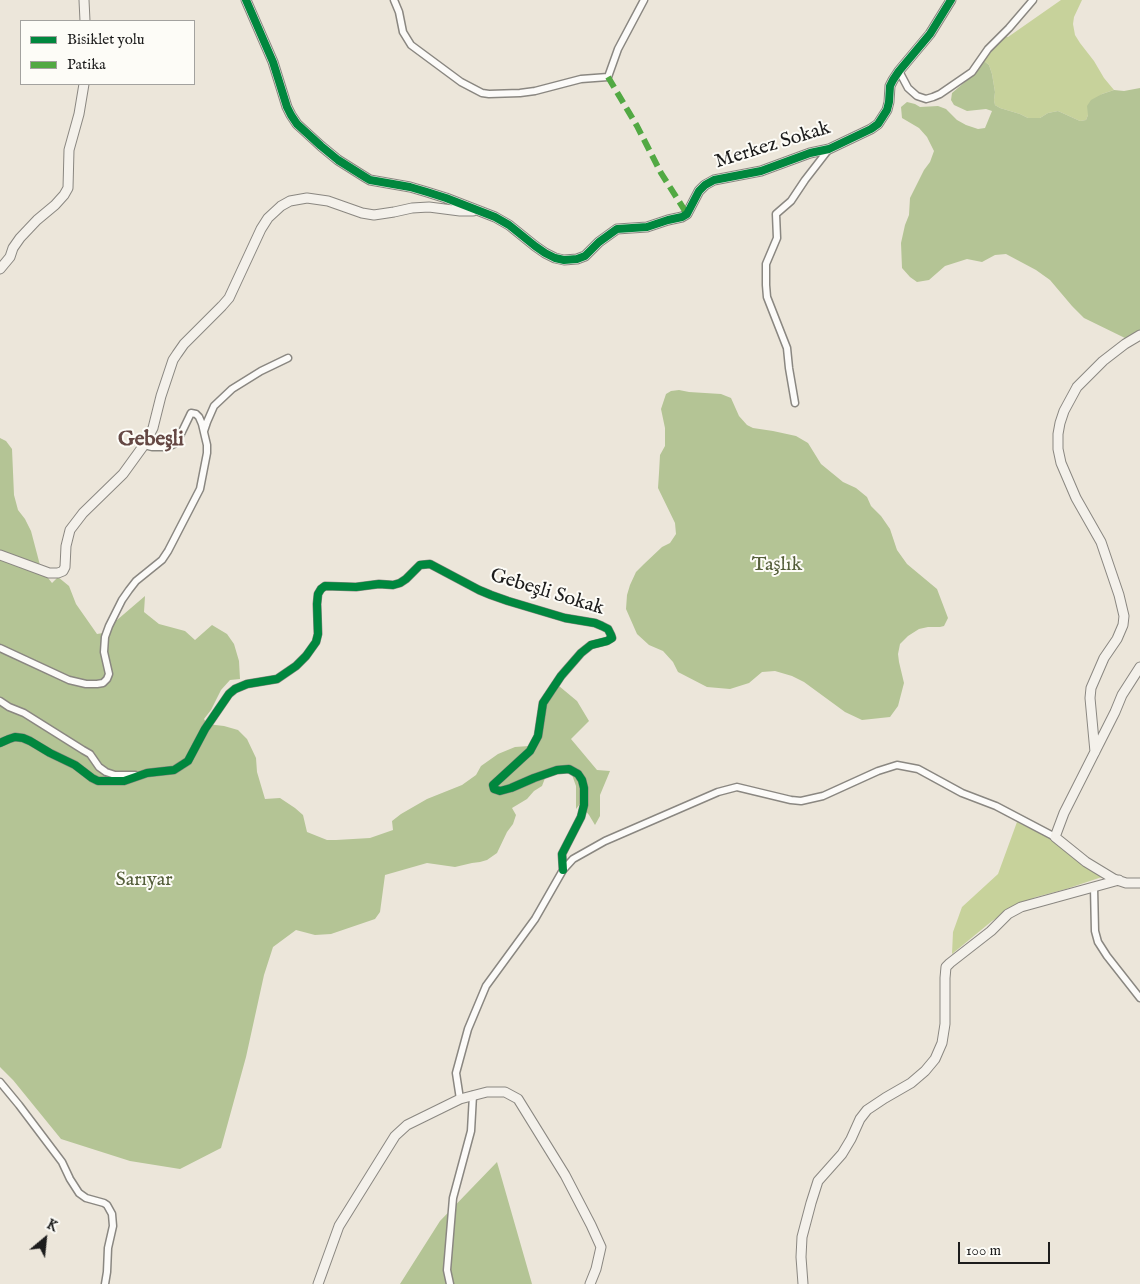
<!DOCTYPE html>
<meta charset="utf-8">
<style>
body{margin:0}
#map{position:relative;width:1140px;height:1284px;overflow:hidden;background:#ece6da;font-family:"IM FELL English",serif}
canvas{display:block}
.legend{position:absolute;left:20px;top:20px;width:175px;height:65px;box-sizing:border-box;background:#fdfcf7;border:1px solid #a3a29f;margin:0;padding:6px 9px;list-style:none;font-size:15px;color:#1c1c1c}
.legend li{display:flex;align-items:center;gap:10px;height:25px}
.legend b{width:25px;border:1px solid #a3a29f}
.north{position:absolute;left:20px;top:1214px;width:50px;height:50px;-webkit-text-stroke:4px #fdfcf7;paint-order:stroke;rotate:28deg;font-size:14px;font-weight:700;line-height:20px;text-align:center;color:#1c1c1c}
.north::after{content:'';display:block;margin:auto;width:18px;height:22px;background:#1c1c1c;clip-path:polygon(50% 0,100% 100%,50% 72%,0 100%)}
.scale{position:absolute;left:958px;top:1242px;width:92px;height:22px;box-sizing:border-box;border:2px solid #1c1c1c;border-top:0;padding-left:6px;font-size:15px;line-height:18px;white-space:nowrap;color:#1c1c1c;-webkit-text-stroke:4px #fdfcf7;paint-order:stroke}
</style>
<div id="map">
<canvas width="1140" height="1284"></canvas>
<ul class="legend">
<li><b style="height:6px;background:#00873e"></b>Bisiklet yolu</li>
<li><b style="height:6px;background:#52a943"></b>Patika</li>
</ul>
<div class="north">K</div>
<div class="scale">100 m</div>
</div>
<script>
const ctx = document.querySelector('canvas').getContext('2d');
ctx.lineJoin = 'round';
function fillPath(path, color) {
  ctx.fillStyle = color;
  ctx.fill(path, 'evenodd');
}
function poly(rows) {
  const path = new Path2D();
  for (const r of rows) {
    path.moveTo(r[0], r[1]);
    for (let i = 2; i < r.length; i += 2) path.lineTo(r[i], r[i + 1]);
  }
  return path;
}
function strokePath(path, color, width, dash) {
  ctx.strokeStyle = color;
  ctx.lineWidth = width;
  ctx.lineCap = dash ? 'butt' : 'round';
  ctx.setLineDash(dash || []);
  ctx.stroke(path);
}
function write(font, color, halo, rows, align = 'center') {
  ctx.font = font + ' "IM FELL English",serif';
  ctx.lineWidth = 4;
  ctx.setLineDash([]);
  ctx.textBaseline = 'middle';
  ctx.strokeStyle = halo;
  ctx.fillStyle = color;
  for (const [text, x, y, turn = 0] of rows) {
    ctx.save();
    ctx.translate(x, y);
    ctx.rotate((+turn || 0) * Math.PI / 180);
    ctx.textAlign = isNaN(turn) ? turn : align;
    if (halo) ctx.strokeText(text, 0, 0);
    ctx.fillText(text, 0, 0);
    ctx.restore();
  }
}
const green = poly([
 [1061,0,1082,0,1074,17,1073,24,1075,35,1080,43,1094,61,1104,78,1114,90,1102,94,1088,106,1088,115,1086,120,1080,121,1058,111,1048,113,1040,118,1028,118,1020,114,1000,108,995,105,994,100,995,92,992,74,989,65,984,61,988,55,1005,36,1008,37],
 [1017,822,1054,840,1102,877,1066,889,1036,897,1019,904,992,921,952,954,953,932,962,907,998,874]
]);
const forest = poly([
 [984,61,989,65,992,74,995,92,994,100,995,105,1000,108,1020,114,1028,118,1040,118,1048,113,1058,111,1080,121,1086,120,1088,115,1087,106,1091,100,1102,94,1114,90,1124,91,1140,88,1140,331,1127,339,1084,318,1072,306,1050,280,1036,270,1006,254,995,255,982,262,967,259,945,266,929,280,917,282,910,277,902,268,901,243,905,225,909,215,910,198,924,170,930,162,934,151,927,137,919,128,902,118,901,107,907,102,915,104,920,107,938,106,946,109,957,120,966,125,978,129,985,128,992,111,986,109,967,111,954,105,951,100,952,93,973,75],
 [679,390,689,392,721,394,731,398,739,416,747,425,753,428,773,431,796,436,808,443,821,464,843,482,856,488,867,497,871,506,881,516,890,529,897,550,907,564,937,589,948,618,944,626,940,627,928,627,919,629,908,636,900,644,898,654,899,662,904,683,898,706,890,717,862,720,845,712,804,682,792,676,775,671,762,672,749,683,730,689,707,687,678,672,673,662,663,651,649,645,637,634,626,609,627,595,630,585,636,572,644,564,662,547,670,543,676,534,675,523,658,488,659,473,660,455,665,446,665,428,661,409,666,394,671,391],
 [0,438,6,441,12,449,14,495,18,510,25,519,31,531,41,569,52,583,58,577,69,586,76,604,97,634,103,633,110,618,117,620,145,596,144,612,159,624,185,631,195,640,212,625,227,634,234,644,239,661,240,679,230,680,221,690,211,710,204,719,207,724,224,726,238,730,247,739,256,758,257,772,265,799,280,798,295,808,303,815,307,832,327,840,336,840,370,838,393,830,392,821,401,814,427,799,462,785,476,775,481,766,498,754,515,747,529,746,535,734,540,702,553,681,577,701,589,721,571,739,597,770,610,771,600,795,600,816,595,825,589,815,580,804,576,809,576,786,571,772,565,768,547,773,542,786,534,791,527,799,512,808,516,815,513,824,507,832,497,853,487,860,480,862,472,863,455,867,427,863,385,875,380,912,375,919,331,934,315,935,296,930,273,947,264,975,246,1057,221,1148,180,1169,130,1161,61,1139,13,1080,0,1067],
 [497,1162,532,1284,400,1284,440,1221]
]);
const street = poly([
 [394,0,399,12,403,32,411,45,461,82,482,93,489,94,520,93,535,91,581,79,608,77,618,49,644,0],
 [899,71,908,88,917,96,926,99,933,97,940,94,972,72,988,49,1009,28,1033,0],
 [795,403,789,368,787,348,767,297,766,285,766,264,777,238,776,214,791,201,805,180,829,149],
 [204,431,207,422,214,406,232,389,261,371,288,358],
 [0,648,69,680,86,684,97,684,103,683,107,679,109,674,104,652,105,637,109,626,122,600,129,590,136,581,162,560,168,551,200,489,207,453,207,445,202,424,199,417,196,414,191,413,178,440,174,444,168,447,152,447,144,445],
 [0,701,9,707,24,713,83,750,90,754,99,767,106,772,115,775,135,775],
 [0,743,9,739,15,737,23,738,30,741,50,753,75,765,92,778,98,781,124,781,147,773,174,770,188,761,205,729,229,694,235,689,247,684,277,679,296,666,306,656,316,642,318,634,317,604,318,594,321,589,325,586,356,587,379,584,393,585,400,583,406,579,420,565,430,564,479,590,491,595,508,601,565,618,595,623,602,626,608,629,611,635,612,638,607,641,591,645,581,653,561,676,543,703,538,736,530,751,493,785,494,789,500,791,511,788,534,778,557,770,569,769,578,774,582,780,584,788,584,805,581,817,562,854,563,870],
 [1094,887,1095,931,1098,942,1107,956,1140,998],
 [0,1082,19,1105,62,1162,70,1179,79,1193,86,1198,104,1203,107,1205,112,1214,113,1226,108,1248,107,1272,105,1284],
 [460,1099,456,1073,468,1029,486,986,535,919,563,870,573,859,605,841,718,792,737,787,791,800,801,801,823,796,878,771,897,765,918,769,962,793,996,806,1055,837],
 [450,1284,447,1270,453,1198,471,1131,473,1095]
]);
const secondary = poly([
 [84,0,85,21],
 [246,0,273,62,287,107,291,115,297,124,321,146,338,160,365,177,370,180,410,187,427,192,446,198,495,217,509,225,535,246,545,253,555,258,564,260,577,259,585,256,599,242,617,229,647,227,668,220,682,217,687,214,699,191,705,185,714,180,761,171,810,153,829,149,871,129,878,124,887,110,889,102,890,86,893,80,899,71,930,34,951,0],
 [0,269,10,257,13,248,20,238,37,220,55,205,64,195,68,188,69,150,79,114,84,84],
 [0,555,49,573,58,573,63,571,65,567,66,546,70,530,83,513,123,474,144,445,153,428,161,396,173,360,177,354,184,344,222,306,229,298,261,229,268,218,281,206,290,201,307,198,328,201,362,213,374,215,394,212,412,208,429,207,460,211,473,211],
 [1140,667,1122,695,1115,712,1064,813,1055,837,1086,862,1114,879,1126,883,1140,883],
 [1095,752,1090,698,1091,688,1104,658,1117,639,1123,625,1124,616,1119,595,1101,542,1076,498,1061,463,1058,449,1058,434,1060,423,1064,411,1077,387,1103,361,1125,344,1140,335],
 [318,1284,339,1226,395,1136,407,1125,460,1099,487,1092,505,1092,518,1099,565,1175,591,1225,601,1247,596,1269,590,1284],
 [803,1284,801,1257,802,1237,811,1203,818,1181,842,1154,851,1139,860,1119,867,1110,885,1098,911,1083,925,1071,935,1059,942,1043,945,1024,945,978,946,967,950,963,991,931,1008,914,1021,907,1119,880]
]);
const quiet = poly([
 [608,77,637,126,661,173,687,214]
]);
const cycleway = poly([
 [246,0,273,62,287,107,291,115,297,124,321,146,338,160,365,177,370,180,410,187,427,192,446,198,495,217,509,225,535,246,545,253,555,258,564,260,577,259,585,256,599,242,617,229,647,227,668,220,682,217,687,214,699,191,705,185,714,180,761,171,810,153,829,149,871,129,878,124,887,110,889,102,890,86,893,80,899,71,930,34,951,0],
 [0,743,9,739,15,737,23,738,30,741,50,753,75,765,92,778,98,781,124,781,147,773,174,770,188,761,205,729,229,694,235,689,247,684,277,679,296,666,306,656,316,642,318,634,317,604,318,594,321,589,325,586,356,587,379,584,393,585,400,583,406,579,420,565,430,564,479,590,491,595,508,601,565,618,595,623,602,626,608,629,611,635,612,638,607,641,591,645,581,653,561,676,543,703,538,736,530,751,493,785,494,789,500,791,511,788,534,778,557,770,569,769,578,774,582,780,584,788,584,805,581,817,562,854,563,870]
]);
const streetNames = [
 ["Merkez Sokak",773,146,-17],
 ["Gebeşli Sokak",547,593,17]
];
const parkNames = [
 ["Taşlık",777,566],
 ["Sarıyar",144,881]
];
const neighbourhoodNames = [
 ["Gebeşli",151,441]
];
fillPath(green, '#c7d29b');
fillPath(forest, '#b4c495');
strokePath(street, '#8a8781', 9);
strokePath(secondary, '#8a8781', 11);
strokePath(street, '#fcfbf9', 6);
strokePath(secondary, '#f4f1eb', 9);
strokePath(quiet, '#52a943', 6, [12, 6]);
strokePath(cycleway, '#00873e', 8);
write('20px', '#1c1c1c', '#fdfcf7', streetNames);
write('20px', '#545e3a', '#fdfcf7', parkNames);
write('bold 21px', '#644743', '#fdfcf7', neighbourhoodNames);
</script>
